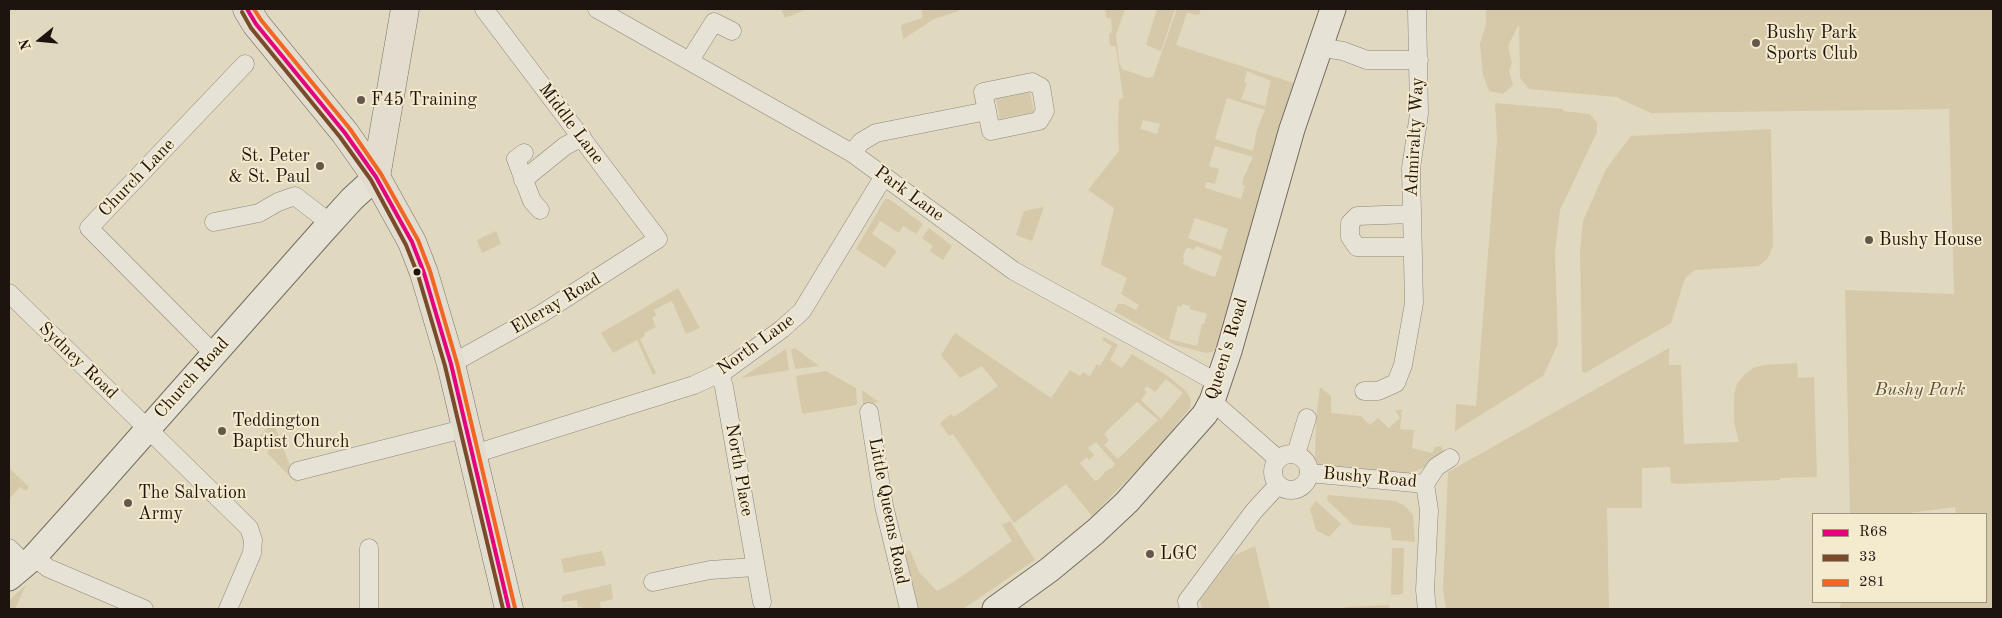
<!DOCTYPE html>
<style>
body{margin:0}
#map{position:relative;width:2002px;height:618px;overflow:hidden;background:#e1d8c0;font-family:"Old Standard TT",serif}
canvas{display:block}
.frame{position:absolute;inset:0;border:10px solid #1e140e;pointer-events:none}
.legend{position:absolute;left:1812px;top:513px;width:175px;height:90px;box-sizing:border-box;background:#f4eace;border:1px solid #9e9481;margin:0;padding:6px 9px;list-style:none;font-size:15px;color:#1e140e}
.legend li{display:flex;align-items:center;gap:10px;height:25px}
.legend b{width:25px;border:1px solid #9e9481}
.north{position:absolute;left:15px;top:15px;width:50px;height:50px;-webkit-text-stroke:4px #f4eace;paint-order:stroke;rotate:253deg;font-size:14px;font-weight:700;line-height:20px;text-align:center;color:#1e140e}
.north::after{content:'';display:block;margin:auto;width:18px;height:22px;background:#1e140e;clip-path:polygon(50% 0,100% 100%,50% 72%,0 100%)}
</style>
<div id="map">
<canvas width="2002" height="618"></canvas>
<div class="frame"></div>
<ul class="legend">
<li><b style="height:6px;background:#e5007d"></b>R68</li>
<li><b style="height:6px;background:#7a4b2a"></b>33</li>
<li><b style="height:6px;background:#f26522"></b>281</li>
</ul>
<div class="north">N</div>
</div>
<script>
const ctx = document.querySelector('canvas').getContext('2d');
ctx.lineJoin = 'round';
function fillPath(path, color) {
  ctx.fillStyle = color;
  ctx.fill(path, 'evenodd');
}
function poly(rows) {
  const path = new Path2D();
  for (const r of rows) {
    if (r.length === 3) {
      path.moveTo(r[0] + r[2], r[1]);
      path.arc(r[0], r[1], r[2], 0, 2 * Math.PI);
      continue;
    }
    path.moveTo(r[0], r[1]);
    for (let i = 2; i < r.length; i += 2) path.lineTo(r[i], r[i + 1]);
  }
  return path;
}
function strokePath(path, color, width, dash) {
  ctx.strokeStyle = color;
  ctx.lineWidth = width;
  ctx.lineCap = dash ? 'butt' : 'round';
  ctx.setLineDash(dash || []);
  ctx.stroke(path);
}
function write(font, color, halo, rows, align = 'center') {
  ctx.font = font + ' "Old Standard TT",serif';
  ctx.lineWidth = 4;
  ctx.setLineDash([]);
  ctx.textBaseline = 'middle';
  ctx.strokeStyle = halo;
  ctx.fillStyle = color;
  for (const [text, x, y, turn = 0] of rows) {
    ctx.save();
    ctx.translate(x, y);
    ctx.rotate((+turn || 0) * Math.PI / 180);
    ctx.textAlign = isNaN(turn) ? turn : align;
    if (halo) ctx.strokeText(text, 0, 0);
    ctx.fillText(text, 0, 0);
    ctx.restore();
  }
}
const green = poly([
 [781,9,807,9,785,18],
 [922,9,958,9,959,11,934,19,903,39,901,25,922,18],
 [1105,9,1125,9,1116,35,1119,62,1122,69,1148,78,1153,77,1177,9,1201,9,1199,15,1187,13,1176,45,1294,83,1218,347,1212,352,1206,353,1175,345,1114,311,1118,304,1124,304,1136,310,1139,305,1121,294,1127,278,1101,265,1114,208,1088,190,1119,151,1118,126,1119,101,1123,97,1116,47,1110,45,1109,35,1112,32,1111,19,1106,17],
 [1247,71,1271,81,1265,106,1241,99,1247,83,1244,82],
 [1227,98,1265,110,1257,130,1253,151,1215,139],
 [1143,120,1160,124,1157,134,1140,129],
 [1215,146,1253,157,1244,177,1242,185,1245,186,1241,199,1205,188,1206,182,1215,184,1219,169,1209,166],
 [1195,218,1228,229,1221,250,1188,238],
 [1196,246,1222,256,1215,277,1190,268,1190,267,1183,264,1184,260,1183,256,1186,249,1189,248,1194,250],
 [1182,304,1190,306,1190,309,1207,314,1204,324,1202,324,1197,346,1169,339,1178,306,1181,307],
 [1157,9,1175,9,1161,51,1146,45],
 [1486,9,1993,9,1993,609,1840,609,1841,602,1986,602,1986,514,1956,514,1955,507,1901,514,1850,514,1845,290,1954,294,1949,109,1651,113,1616,97,1529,89,1520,78,1519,24,1508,46,1512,63,1509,71,1513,85,1503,94,1489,91,1483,75,1480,44,1486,24],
 [1030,92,1034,112,1000,119,996,99],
 [1495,103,1563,109,1563,111,1590,114,1597,123,1597,132,1560,210,1555,252,1558,344,1543,376,1455,431,1456,404,1476,406,1497,139],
 [1771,129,1773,246,1768,258,1759,266,1695,270,1685,278,1671,323,1585,373,1582,371,1580,251,1583,221,1606,169,1631,136],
 [885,199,889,199,923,224,916,234,903,226,899,233,880,221,872,234,897,251,885,268,856,249],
 [1044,207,1032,241,1016,235,1024,211],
 [929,228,952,246,943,260,930,251,933,246,922,238],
 [496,231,501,244,482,253,477,240],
 [678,288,700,328,686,334,672,301,654,310,656,315,652,318,656,327,644,333,645,336,640,339,656,373,653,375,637,340,613,353,601,333],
 [955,333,1051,398,1070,370,1080,376,1083,372,1090,376,1097,364,1100,366,1112,346,1102,340,1104,337,1118,345,1110,360,1122,368,1132,354,1168,376,1186,391,1191,400,1190,408,1156,450,1092,516,1066,484,1014,523,953,434,949,436,940,423,951,414,954,417,998,386,982,366,960,378,941,355],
 [1166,379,1183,393,1161,419,1141,400,1147,392,1144,390,1147,386,1155,392],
 [1137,402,1158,420,1118,459,1104,445,1109,440,1104,434],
 [1096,442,1115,464,1112,468,1106,471,1099,479,1095,481,1080,463,1087,457,1089,460,1094,455,1088,448],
 [795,348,819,366,795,369,791,350],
 [1669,348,1669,365,1681,365,1684,444,1739,442,1734,422,1734,394,1737,384,1745,374,1753,368,1764,365,1797,363,1798,378,1814,377,1817,477,1780,478,1780,480,1678,484,1671,483,1670,467,1642,468,1642,508,1607,508,1609,609,1446,609,1443,590,1448,472],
 [786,349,789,370,741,378],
 [826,371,856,388,857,405,802,414,796,376],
 [1320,387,1331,396,1331,413,1361,416,1370,425,1378,418,1389,428,1400,418,1395,410,1402,410,1400,429,1414,430,1412,448,1432,453,1435,447,1441,446,1443,451,1433,463,1410,474,1319,467,1315,464,1316,419],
 [862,390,879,402,863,405],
 [270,414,297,484,267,453,270,448,259,437,270,425,267,420,269,418,267,416],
 [9,468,29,487,26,491,20,487,10,498],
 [1328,495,1395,501,1405,506,1413,515,1415,542,1392,540,1390,528,1356,525,1351,523,1327,500],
 [1316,501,1341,524,1329,537,1316,530,1310,509],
 [1010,521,1035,560,963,609,917,609,903,552,910,550,919,572,937,591,955,581,1012,541,1002,525],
 [1255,546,1270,609,1202,609,1200,600,1233,556],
 [1392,548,1404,548,1403,594,1391,595],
 [602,551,606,565,564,573,561,559],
 [611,584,613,599,600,602,601,609,582,609,582,607,578,607,577,600,562,602,562,597,564,595],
 [26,585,15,609,9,609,9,600],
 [1389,605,1389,609,1345,609,1345,607]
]);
const street = poly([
 [597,9,852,153,1014,271,1218,383],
 [1318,47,1343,51,1367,60,1419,60],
 [690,60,714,22,732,31],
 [524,153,516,159,532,201,540,210],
 [852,153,861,142,876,133,987,111,991,131,1039,121,1045,111,1041,87,1032,82,983,92,987,111],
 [523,180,565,146,582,137],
 [1411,214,1357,216,1350,223,1350,237,1357,247,1412,247],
 [214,222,259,213,278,202,295,196,330,223],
 [9,293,249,528,253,540,252,553,228,609],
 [214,354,89,228,245,64],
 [451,364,541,314,658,239,484,9],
 [720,374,724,387,762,602],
 [1364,391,1378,391,1396,383,1403,365,1414,303,1411,168,1419,114,1417,9],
 [1212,401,1278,459],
 [869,412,884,506,909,609],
 [1291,472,18],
 [474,454,694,385,726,370,782,329,802,311,884,176],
 [1296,454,1307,418],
 [298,471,467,428],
 [1309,473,1425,484,1436,467,1450,458],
 [1425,484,1429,510,1425,590,1427,609],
 [9,548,25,564],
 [34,557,48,568,144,609],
 [653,582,710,570,755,567],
 [369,609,369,548],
 [1189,609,1187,601,1254,511,1278,485]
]);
const secondary = poly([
 [9,578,34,557,78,508,323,231,352,199,376,177],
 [995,609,1049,570,1095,532,1127,502,1205,414,1212,401,1229,351,1292,129,1333,9]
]);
const primary = poly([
 [247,9,256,24,345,133,376,177,412,242,424,273,451,364,509,609],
 [376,177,405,9]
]);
const bus1 = poly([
 [247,9,256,24,345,133,376,177,412,242,424,273,451,364,509,609]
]);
const bus2 = poly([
 [242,12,251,28,340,137,371,180,406,245,418,275,445,366,503,609]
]);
const bus3 = poly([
 [254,9,261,20,350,129,381,174,418,240,430,271,457,363,515,608]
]);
const markers = [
 [1756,43,5,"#62594c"],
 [361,100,5,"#62594c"],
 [320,166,5,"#62594c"],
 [1869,240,5,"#62594c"],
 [417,272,4.5,"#1e140e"],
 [222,431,5,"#62594c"],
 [128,503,5,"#62594c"],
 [1150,554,5,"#62594c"]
];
const poiNames = [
 ["Bushy Park",1766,33],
 ["Sports Club",1766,54],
 ["F45 Training",371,100],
 ["St. Peter",310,156,"right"],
 ["& St. Paul",310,177,"right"],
 ["Bushy House",1879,240],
 ["Teddington",232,421],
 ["Baptist Church",232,442],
 ["The Salvation",138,493],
 ["Army",138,514],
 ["LGC",1160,554]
];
const streetNames = [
 ["Middle Lane",571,124,53],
 ["Admiralty Way",1415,137,-87],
 ["Church Lane",137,178,-46],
 ["Park Lane",909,194,36],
 ["Elleray Road",556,304,-31],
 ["North Lane",756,345,-36],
 ["Queen's Road",1227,349,-73],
 ["Sydney Road",78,361,44],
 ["Church Road",192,378,-48],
 ["North Place",739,470,80],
 ["Bushy Road",1370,478,5],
 ["Little Queens Road",888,511,79]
];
const parkNames = [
 ["Bushy Park",1920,390]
];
fillPath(green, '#d5c9a9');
strokePath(street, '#8d877a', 19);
strokePath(secondary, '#736d61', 27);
strokePath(primary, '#736d61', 29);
strokePath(street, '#e7e2d6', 18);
strokePath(secondary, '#e7e2d6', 25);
strokePath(primary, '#e3ddcf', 28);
strokePath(bus1, '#e5007d', 4);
strokePath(bus2, '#7a4b2a', 4);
strokePath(bus3, '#f26522', 4);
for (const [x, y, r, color] of markers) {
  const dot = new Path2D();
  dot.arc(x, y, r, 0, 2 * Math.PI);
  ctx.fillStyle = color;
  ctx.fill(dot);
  strokePath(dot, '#f4eace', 2);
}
write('18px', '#1e140e', '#f4eace', poiNames, 'left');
write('18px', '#1e140e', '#f4eace', streetNames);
write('italic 18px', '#5b4f3e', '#f4eace', parkNames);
</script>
